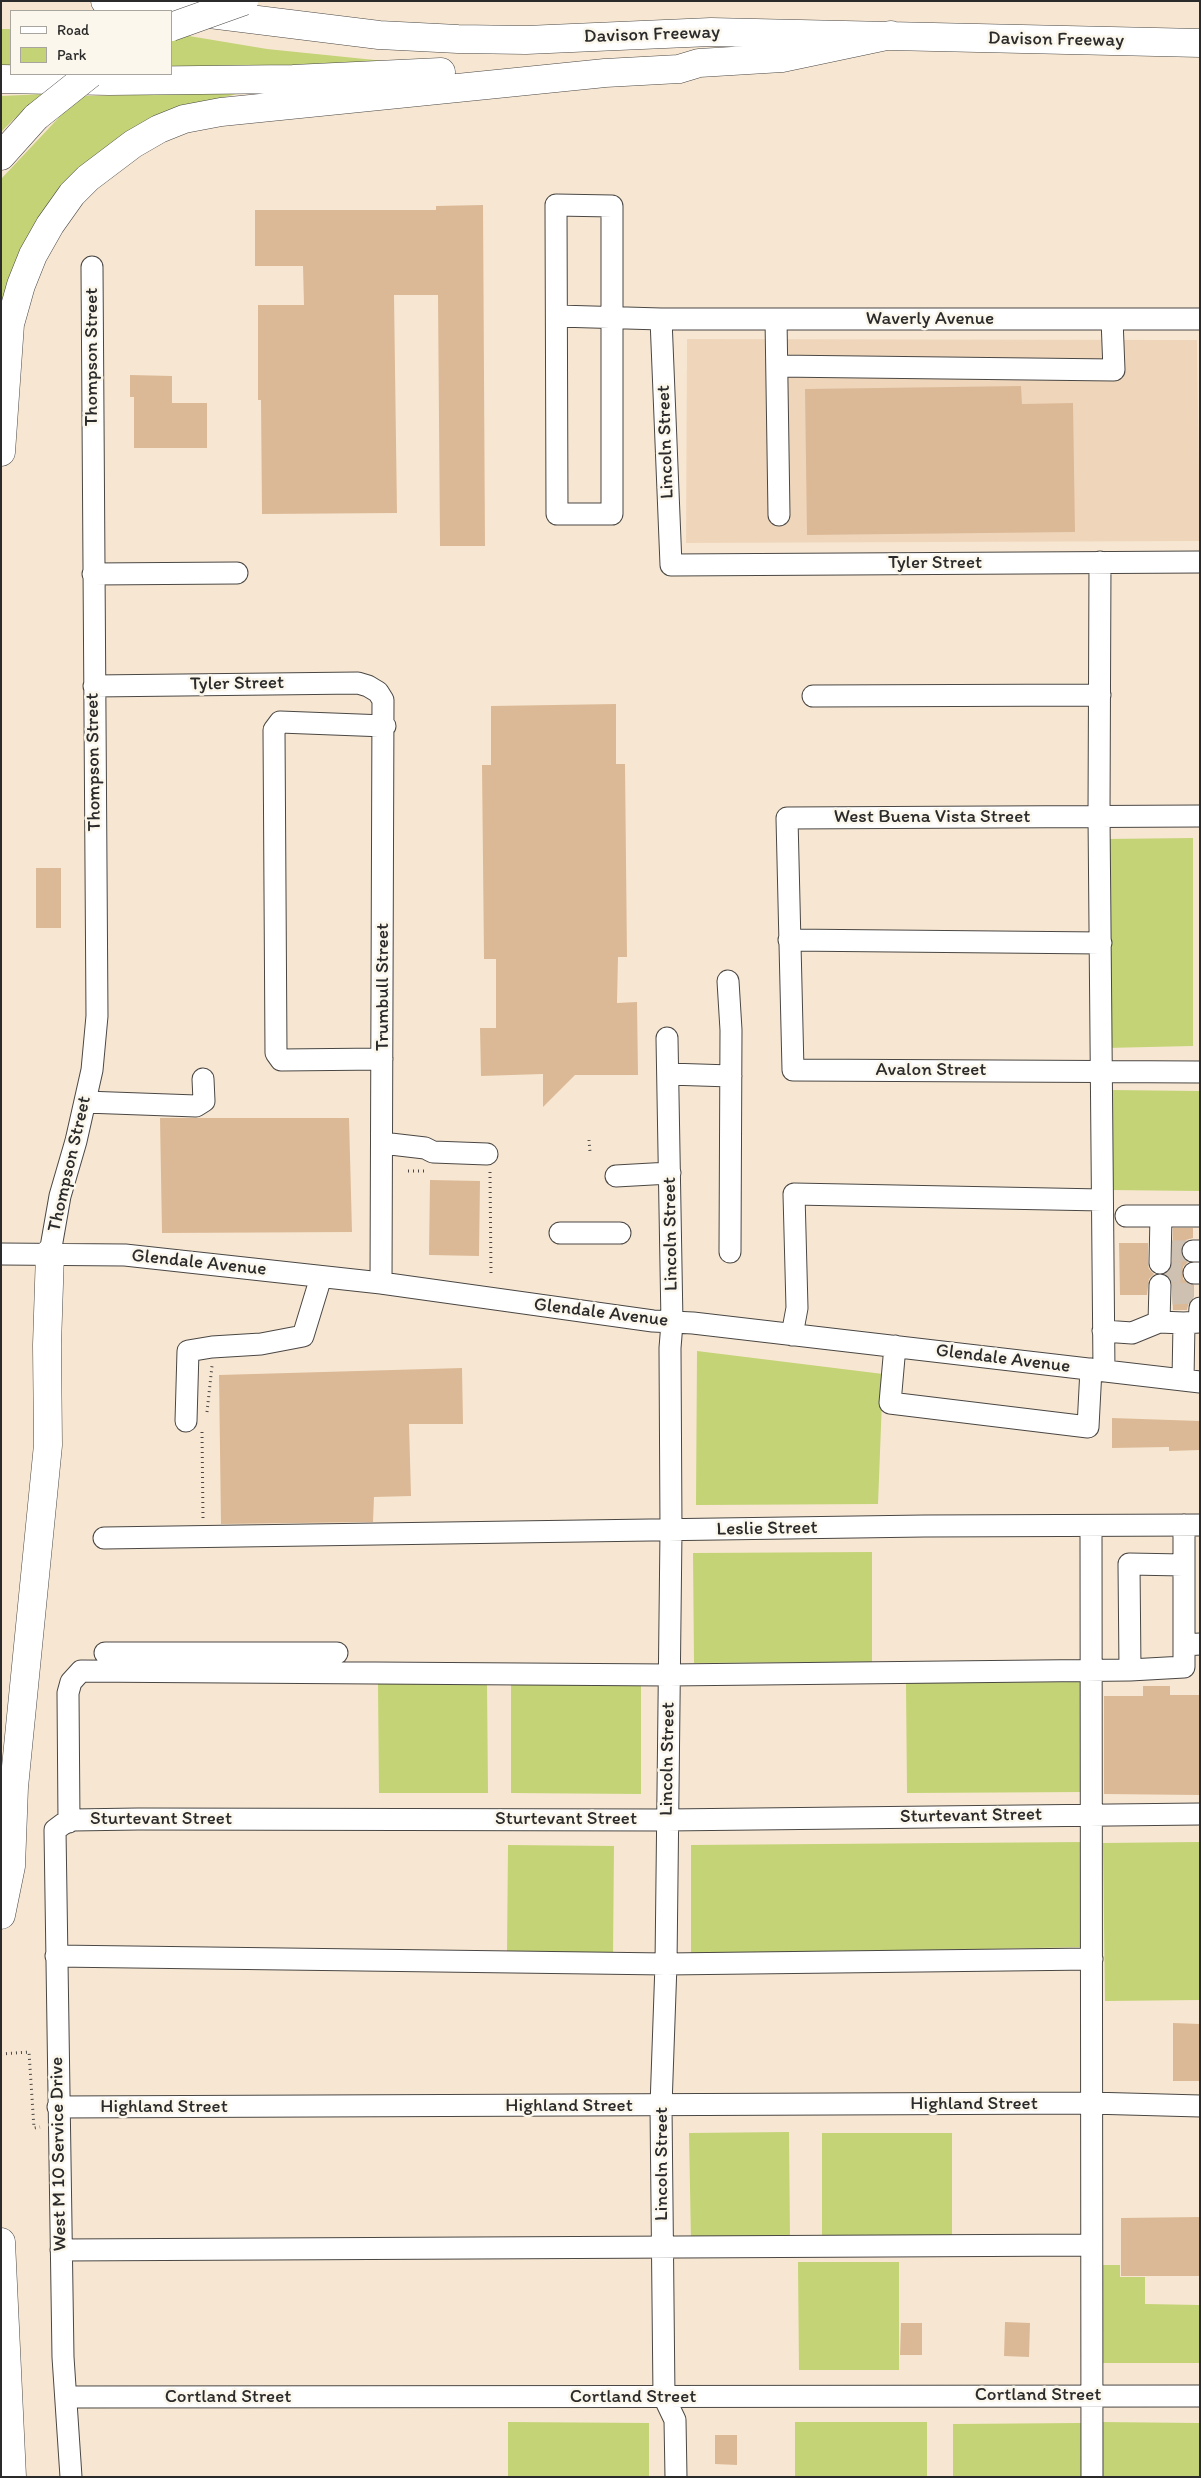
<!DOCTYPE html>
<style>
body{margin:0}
#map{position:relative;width:1201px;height:2478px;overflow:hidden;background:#f7e7d2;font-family:Itim,sans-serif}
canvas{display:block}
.frame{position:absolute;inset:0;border:2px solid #2b2b2b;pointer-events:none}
.legend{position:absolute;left:10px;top:10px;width:162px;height:65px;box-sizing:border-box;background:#fbf7ec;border:1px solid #a8a59f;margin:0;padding:6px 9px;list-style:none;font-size:15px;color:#2b2b2b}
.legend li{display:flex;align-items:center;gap:10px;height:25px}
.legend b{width:25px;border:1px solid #a8a59f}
</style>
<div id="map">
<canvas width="1201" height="2478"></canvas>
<div class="frame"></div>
<ul class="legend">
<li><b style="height:6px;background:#fff"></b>Road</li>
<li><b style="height:14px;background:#c3d375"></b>Park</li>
</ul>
</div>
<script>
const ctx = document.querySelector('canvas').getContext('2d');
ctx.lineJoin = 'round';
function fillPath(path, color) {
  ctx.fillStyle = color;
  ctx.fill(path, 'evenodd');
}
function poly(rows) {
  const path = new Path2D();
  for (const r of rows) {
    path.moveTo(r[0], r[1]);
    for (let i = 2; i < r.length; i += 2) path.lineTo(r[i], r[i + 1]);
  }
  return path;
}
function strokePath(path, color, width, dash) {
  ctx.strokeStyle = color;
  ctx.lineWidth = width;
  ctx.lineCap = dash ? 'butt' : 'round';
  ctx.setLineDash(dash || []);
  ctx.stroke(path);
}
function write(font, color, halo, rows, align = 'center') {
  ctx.font = font + ' Itim,sans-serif';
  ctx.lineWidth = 5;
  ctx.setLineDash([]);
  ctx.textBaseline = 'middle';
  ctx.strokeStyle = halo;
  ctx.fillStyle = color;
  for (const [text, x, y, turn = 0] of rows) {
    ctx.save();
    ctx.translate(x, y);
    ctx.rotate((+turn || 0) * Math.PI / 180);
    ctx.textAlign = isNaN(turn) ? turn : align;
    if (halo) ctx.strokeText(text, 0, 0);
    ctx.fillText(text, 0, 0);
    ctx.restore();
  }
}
const built = poly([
 [687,339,1197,340,1200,541,686,543]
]);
const green = poly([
 [1,29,11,29,11,68,1,68],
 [171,33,267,49,404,63,171,72],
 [241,93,204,102,74,177,1,331,1,179,66,110,81,96],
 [45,94,14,119,1,132,1,96],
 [1193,838,1193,1046,1105,1048,1105,839],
 [1110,1090,1200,1091,1200,1191,1109,1190],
 [697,1351,883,1374,878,1504,696,1505],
 [872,1552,872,1662,694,1663,693,1553],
 [1085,1682,1085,1792,907,1793,906,1683],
 [378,1684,487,1684,488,1793,379,1793],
 [511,1684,641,1685,641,1794,511,1793],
 [1086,1842,1085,1947,691,1955,691,1845],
 [1200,1842,1200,2000,1105,2001,1103,1843],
 [508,1845,614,1846,613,1955,507,1954],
 [789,2132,790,2240,691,2241,689,2133],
 [822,2133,952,2133,952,2241,822,2241],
 [798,2262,899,2262,899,2370,799,2370],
 [1101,2265,1120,2265,1120,2277,1145,2277,1145,2304,1200,2305,1200,2363,1101,2363],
 [508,2422,649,2423,649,2477,508,2477],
 [795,2422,927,2422,927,2477,795,2477],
 [1100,2422,1200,2423,1200,2477,1100,2477],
 [1081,2423,1082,2477,953,2477,953,2424]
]);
const building = poly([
 [483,205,485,546,440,546,438,295,394,295,397,513,262,514,261,400,258,400,258,305,304,305,303,266,255,266,255,210,436,210,436,206],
 [130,375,172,376,172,403,207,403,207,448,134,448,134,397,130,397],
 [1021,386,1022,404,1073,403,1075,532,807,535,805,389],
 [616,704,616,764,625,764,627,957,618,957,617,1003,637,1002,638,1075,575,1075,543,1107,543,1074,481,1076,480,1028,496,1028,496,959,484,959,482,765,491,765,491,706],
 [36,868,61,868,61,928,36,928],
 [160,1118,349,1118,352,1232,162,1233],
 [430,1180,480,1181,479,1256,429,1255],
 [1173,1228,1193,1228,1193,1238,1186,1240,1181,1251,1182,1258,1188,1262,1183,1267,1183,1279,1194,1285,1194,1297,1189,1301,1187,1310,1173,1310,1172,1285,1171,1279,1166,1274,1172,1264],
 [1119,1243,1148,1243,1148,1263,1149,1269,1154,1274,1149,1279,1147,1295,1120,1295],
 [462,1368,463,1424,409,1424,411,1496,374,1497,373,1522,221,1524,219,1375],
 [1112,1418,1200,1421,1200,1450,1169,1451,1169,1447,1112,1448],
 [1143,1686,1170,1686,1170,1695,1200,1695,1200,1795,1104,1794,1104,1696,1143,1696],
 [1173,2023,1200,2024,1200,2081,1173,2081],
 [1200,2217,1200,2276,1121,2276,1121,2218],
 [1005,2322,1030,2323,1029,2357,1004,2356],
 [901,2323,922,2323,922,2355,900,2355],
 [715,2435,737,2435,737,2465,715,2464]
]);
const minorTunnel = poly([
 [1172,1251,1193,1251],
 [1160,1272,1194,1273],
 [1172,1294,1194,1293]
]);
const path = poly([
 [589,1140,590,1152],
 [408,1171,424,1171],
 [490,1172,491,1274],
 [207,1412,212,1366],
 [202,1432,203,1518],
 [1,2054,29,2052,34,2128,40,2127]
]);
const minor = poly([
 [556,205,612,206,612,514,557,514,556,205],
 [558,316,661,319,1200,319],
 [661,319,671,565,1200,562],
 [776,319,779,515],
 [777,366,1114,370,1112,319],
 [1100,562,1099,816,1104,1371],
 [93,574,237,573],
 [94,686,358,683,368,686,378,692,383,700,381,1283],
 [813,696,1100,695],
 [1200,816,787,818,793,1070,1200,1072],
 [789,940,1101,943],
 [728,981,731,1030,730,1252],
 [667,1038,672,1323,670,1348,671,1531,666,1964,661,2106,664,2397,675,2420,676,2477],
 [382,1059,281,1060,276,1053,274,730,280,722,385,726],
 [668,1074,731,1076],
 [85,1102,196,1106,204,1101,203,1079],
 [382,1143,425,1148,433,1152,487,1154],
 [616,1176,670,1173],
 [1126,1216,1161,1216],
 [560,1233,620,1233],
 [1193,1251,1200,1251],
 [50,1253,60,1196,76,1141,92,1070,97,1016,92,267],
 [1,1254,125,1255,381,1283,653,1321,693,1323,1200,1382],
 [1160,1263,1161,1216,1200,1216],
 [1194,1273,1200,1273],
 [1159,1322,1160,1285],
 [1184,1323,1199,1322,1200,1308],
 [1103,1331,1132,1333,1159,1322,1184,1323,1183,1380],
 [792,1335,797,1308,794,1194,1102,1200],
 [895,1346,890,1403,1088,1427,1091,1369],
 [186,1421,188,1351,212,1347,261,1344,303,1336,321,1277],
 [1184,1525,1184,1645,1200,1644],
 [1091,1526,1092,2477],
 [104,1538,924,1526,1200,1525],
 [1183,1565,1129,1564,1130,1670,1184,1667,1184,1645],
 [105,1653,337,1653],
 [69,1822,68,1693,71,1682,81,1671,669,1675,1130,1670],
 [56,1956,666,1964,1092,1959],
 [58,2107,1090,2103,1200,2106],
 [61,2250,1091,2245],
 [66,2397,1200,2396],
 [71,2477,63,2357,55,1830,63,1824,73,1820,138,1819,667,1820,1200,1814]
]);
const highway = poly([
 [105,1,379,35,458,39,526,40,711,32,1200,43],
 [1,79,109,81,293,79,441,72],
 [1,156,36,117],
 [1,452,10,324,21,285,33,255,50,225,72,194,88,178,133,144,159,129,184,119,221,112,605,73,679,69,699,63,782,58,891,35],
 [1,1915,11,1866,14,1787,48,1445,47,1345,50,1253],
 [1,2242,12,2477]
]);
const highwayBridge = poly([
 [171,27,244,1],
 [36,117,90,74]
]);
const streetNames = [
 ["Davison Freeway",652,35,-2],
 ["Davison Freeway",1056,40,1],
 ["Waverly Avenue",930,319],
 ["Thompson Street",92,357,-90],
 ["Lincoln Street",666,442,-92],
 ["Tyler Street",935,563],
 ["Tyler Street",237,684,-1],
 ["Thompson Street",94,762,-91],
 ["West Buena Vista Street",932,817],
 ["Trumbull Street",383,987,-90],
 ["Avalon Street",931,1070],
 ["Thompson Street",70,1164,-77],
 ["Lincoln Street",671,1234,-91],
 ["Glendale Avenue",199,1263,6],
 ["Glendale Avenue",601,1313,7],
 ["Glendale Avenue",1003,1359,7],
 ["Leslie Street",767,1529,-1],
 ["Lincoln Street",668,1759,-89],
 ["Sturtevant Street",971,1816,-1],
 ["Sturtevant Street",161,1819],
 ["Sturtevant Street",566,1819],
 ["Highland Street",974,2104],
 ["Highland Street",569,2106],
 ["Highland Street",164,2107],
 ["West M 10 Service Drive",59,2154,-91],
 ["Lincoln Street",662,2164,-90],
 ["Cortland Street",1038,2395],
 ["Cortland Street",228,2397],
 ["Cortland Street",633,2397]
];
fillPath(built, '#efd6bb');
fillPath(green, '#c3d375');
fillPath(building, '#dbb996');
strokePath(minorTunnel, '#cec1b1', 21, [21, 11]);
strokePath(minor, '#4a4744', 23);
strokePath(highway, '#4a4744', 29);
strokePath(path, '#4a4744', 3, [1, 4]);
strokePath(minor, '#fff', 21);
strokePath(highway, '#fff', 28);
strokePath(highwayBridge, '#4a4744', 29, []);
strokePath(highwayBridge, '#fff', 28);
write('19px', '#2b2b2b', '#fbf7ec', streetNames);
</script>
